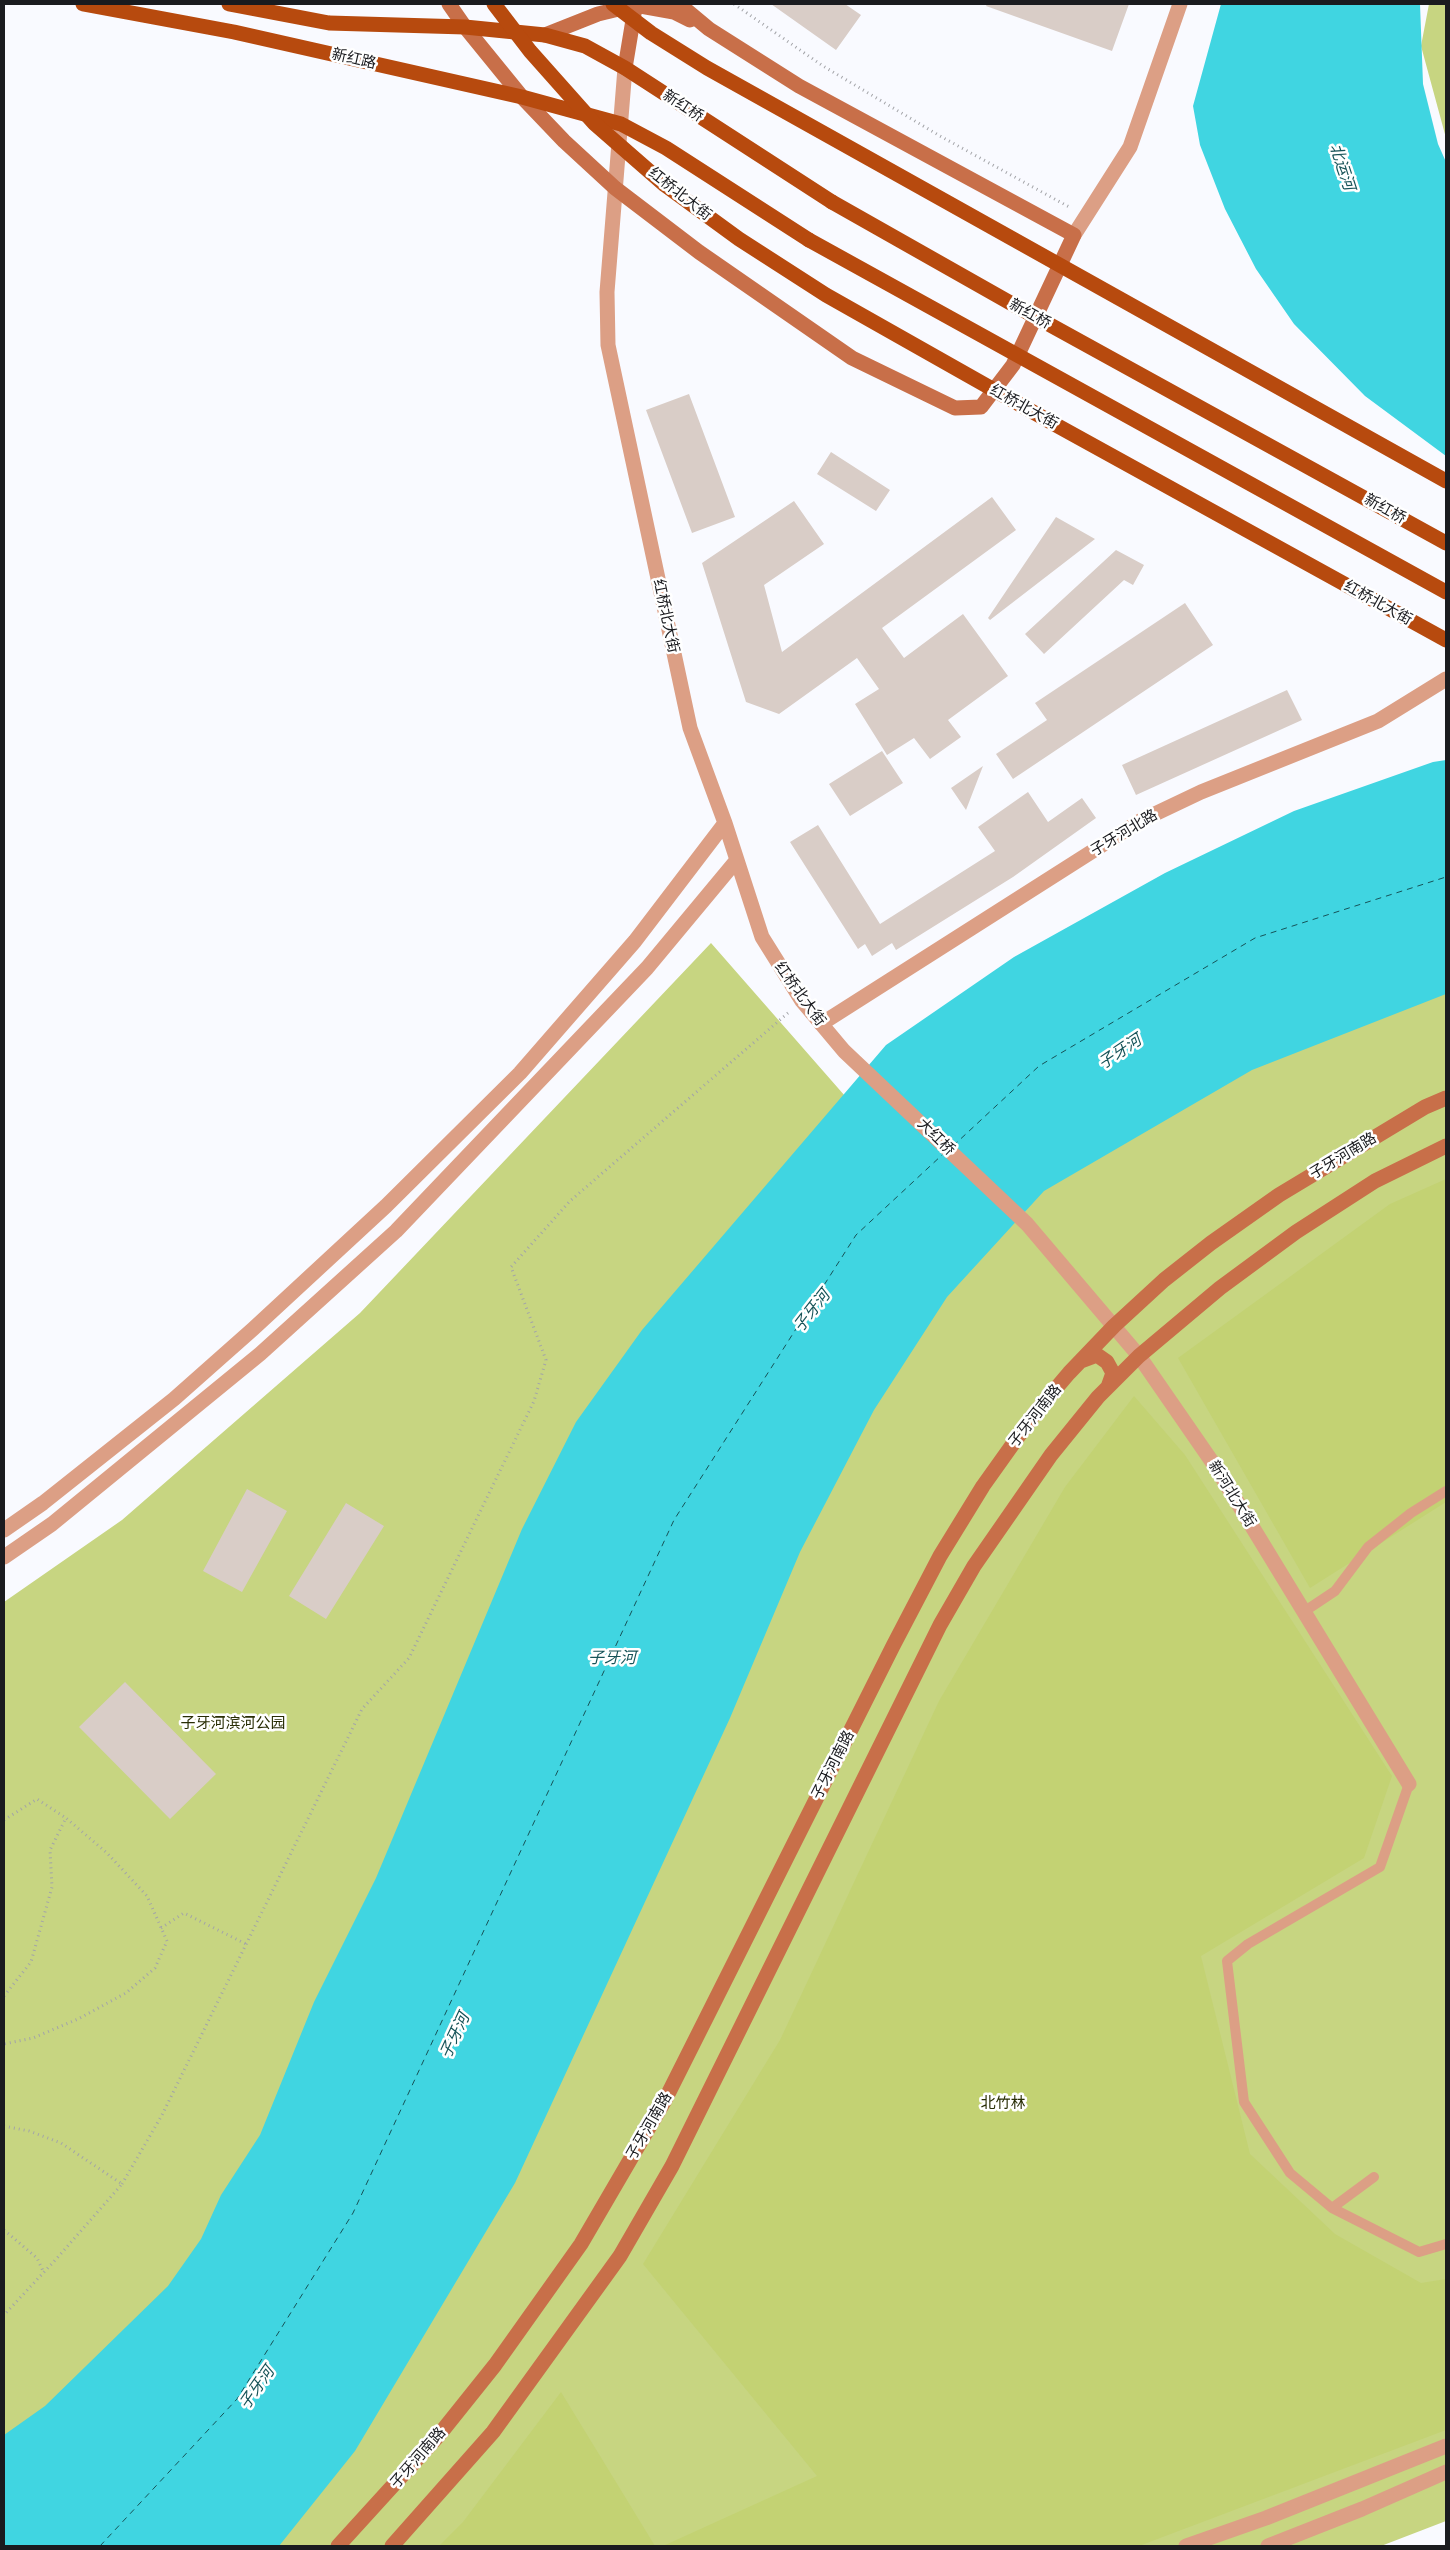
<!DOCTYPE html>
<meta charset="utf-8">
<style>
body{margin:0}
#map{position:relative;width:1450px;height:2550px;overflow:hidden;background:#f9faff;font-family:Inter,sans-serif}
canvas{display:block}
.frame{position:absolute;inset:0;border:5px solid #1a1b1f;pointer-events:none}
</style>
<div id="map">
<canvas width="1450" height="2550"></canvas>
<div class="frame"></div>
</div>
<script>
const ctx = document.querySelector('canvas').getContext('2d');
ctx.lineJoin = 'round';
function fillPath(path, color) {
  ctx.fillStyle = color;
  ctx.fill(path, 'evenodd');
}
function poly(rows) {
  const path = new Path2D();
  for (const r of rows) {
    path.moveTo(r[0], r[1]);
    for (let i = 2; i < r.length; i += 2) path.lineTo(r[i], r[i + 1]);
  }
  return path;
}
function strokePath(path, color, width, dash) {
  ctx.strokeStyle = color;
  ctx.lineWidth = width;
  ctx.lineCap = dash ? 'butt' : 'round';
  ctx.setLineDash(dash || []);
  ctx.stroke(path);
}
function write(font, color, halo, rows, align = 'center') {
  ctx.font = font + ' Inter,"Noto Sans SC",sans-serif';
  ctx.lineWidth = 5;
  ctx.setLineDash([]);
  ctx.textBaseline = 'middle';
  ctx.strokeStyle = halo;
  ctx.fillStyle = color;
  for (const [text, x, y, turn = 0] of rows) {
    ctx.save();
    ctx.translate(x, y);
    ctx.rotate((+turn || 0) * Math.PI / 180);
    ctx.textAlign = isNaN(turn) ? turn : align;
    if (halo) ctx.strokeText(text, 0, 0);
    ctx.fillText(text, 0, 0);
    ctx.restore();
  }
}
const green = poly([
 [1429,4,1446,4,1446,138,1421,46],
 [711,943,859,1112,248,2230,4,2478,4,1602,122,1520,360,1313],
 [1446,973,1446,2521,1381,2546,245,2546,832,1428,1046,1171]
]);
const forest = poly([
 [1446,1179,1446,1502,1310,1588,1178,1358,1390,1204],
 [1134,1396,1185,1455,1392,1776,1364,1858,1201,1956,1250,2154,1335,2234,1421,2283,1446,2279,1446,2430,1139,2546,663,2546,817,2476,643,2264,780,2040,939,1701,1065,1487],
 [561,2392,655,2546,439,2546,463,2522]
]);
const water = poly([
 [1221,4,1420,4,1423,84,1438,144,1446,162,1446,456,1365,396,1294,324,1256,269,1225,209,1200,145,1193,106],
 [1446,760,1446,994,1252,1070,1044,1191,947,1297,874,1410,800,1552,730,1718,515,2183,355,2451,279,2546,4,2546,4,2435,45,2406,168,2286,201,2239,221,2195,260,2135,314,2002,376,1878,522,1529,576,1422,642,1330,886,1045,1014,957,1165,873,1294,811,1433,762]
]);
const ferry = poly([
 [953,1146,1039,1066,1255,938,1446,877],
 [100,2546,237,2399,353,2213,674,1520,856,1235,942,1155]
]);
const building = poly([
 [771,4,845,4,861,15,836,50],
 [987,4,1129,4,1112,51,986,6],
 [689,394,735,517,692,533,646,410],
 [831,452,890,490,876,511,817,474],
 [992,497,1016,530,882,628,904,658,963,614,1008,676,948,720,961,737,930,759,914,738,887,755,855,704,879,689,857,658,779,714,746,702,702,563,794,501,824,544,764,585,782,652],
 [1056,517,1095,539,990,620,988,618],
 [1116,550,1144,565,1133,585,1124,580,1044,654,1025,634],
 [1185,603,1213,645,1013,779,996,754,1047,720,1035,703],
 [1287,690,1302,720,1136,795,1122,765],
 [882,751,903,783,850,816,829,784],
 [983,766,966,810,951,788],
 [1028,792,1048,822,1082,798,1096,818,1013,877,896,950,892,943,872,956,865,944,858,949,790,842,818,825,880,924,995,851,978,827],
 [247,1489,287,1511,242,1592,203,1571],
 [346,1503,384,1526,326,1619,289,1596],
 [125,1682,216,1774,170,1819,79,1727]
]);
const path = poly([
 [734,4,823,66,940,136,1071,208],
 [4,1820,37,1799,66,1818],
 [161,1928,184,1913,246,1944],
 [4,1996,31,1962,52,1887,50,1850,66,1818,107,1853,147,1896,167,1941,155,1968,126,1993,78,2019,33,2038,4,2044],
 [4,2126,29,2131,61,2143,122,2184,59,2256,4,2315],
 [122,2184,162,2115,362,1709,409,1658,534,1401,546,1360,511,1267,570,1201,788,1013],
 [4,2230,37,2258,44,2273]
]);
const service = poly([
 [1305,1611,1335,1591,1368,1547,1411,1513,1446,1491],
 [1409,1784,1380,1867,1248,1944,1227,1961,1244,2102,1290,2173,1332,2208,1419,2252,1446,2244],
 [1332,2208,1374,2177]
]);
const minor = poly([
 [1074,235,1130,147,1180,4]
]);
const tertiary = poly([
 [625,68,607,292,608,345,690,728,725,823,762,937,802,1001,844,1051,1027,1224,1139,1356,1217,1469,1409,1784],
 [821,1024,1140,821,1201,792,1378,721,1446,679],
 [4,1530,43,1503,174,1399,253,1329,386,1206,520,1073,635,941,725,823],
 [4,1557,52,1524,260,1354,396,1231,647,968,736,861]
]);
const secondary = poly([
 [449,4,465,27,522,97,564,141,615,188,699,252,852,358,955,408,981,407,1013,365,1074,235,799,86,709,29,679,4],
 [545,35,598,14,635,5,674,12,690,20],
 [625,68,635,8],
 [1081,1361,1097,1355,1107,1362,1113,1373,1108,1387],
 [338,2546,439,2435,495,2365,581,2244,665,2100,893,1646,940,1556,983,1486,1035,1413,1069,1373,1114,1326,1164,1280,1211,1243,1279,1195,1425,1107,1446,1098],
 [392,2546,493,2432,620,2256,672,2166,940,1625,974,1566,1051,1455,1098,1397,1139,1356,1220,1288,1296,1232,1375,1181,1446,1146]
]);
const primary = poly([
 [83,4,234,32,522,97,621,124,666,148,809,240],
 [229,4,329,23,465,27,545,35,585,46,625,68,832,202]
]);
const tertiaryBridge = poly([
 [1186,2546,1266,2518,1446,2446],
 [1268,2546,1362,2509,1446,2472]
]);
const primaryBridge = poly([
 [494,4,530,51,594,123,665,185,739,239,826,295,1056,425,1446,640],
 [613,4,651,33,707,68,1446,481],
 [832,202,1014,305,1446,543],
 [809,240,1446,592]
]);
const streetNames = [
 ["新红路",354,59,13],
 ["新红桥",683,106,33],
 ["红桥北大街",680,194,38],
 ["新红桥",1030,314,29],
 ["红桥北大街",1024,407,29],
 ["新红桥",1385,509,29],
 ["红桥北大街",1378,603,29],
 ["红桥北大街",666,616,78],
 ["子牙河北路",1124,833,-31],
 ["红桥北大街",800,994,54],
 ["大红桥",936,1137,44],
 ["子牙河南路",1343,1156,-31],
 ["子牙河南路",1035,1416,-52],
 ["新河北大街",1232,1494,58],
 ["子牙河南路",833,1765,-63],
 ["子牙河南路",649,2126,-60],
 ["子牙河南路",418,2458,-49]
];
const parkNames = [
 ["子牙河滨河公园",233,1723],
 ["北竹林",1003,2103]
];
const waterNames = [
 ["北运河",1342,167,72],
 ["子牙河",1120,1052,-34],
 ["子牙河",812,1311,-52],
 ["子牙河",612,1658],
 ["子牙河",455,2036,-65],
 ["子牙河",257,2388,-55]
];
fillPath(green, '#c7d581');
fillPath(forest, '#c3d273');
fillPath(water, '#40d5e1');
strokePath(ferry, '#165358', 1, [6, 5]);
fillPath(building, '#d9cdc7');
strokePath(path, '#a3a4a8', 3, [1, 4]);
strokePath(service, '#dc9f85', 10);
strokePath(minor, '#dc9f85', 15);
strokePath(tertiary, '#dc9f85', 15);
strokePath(secondary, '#c86f49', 15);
strokePath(primary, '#b74a0e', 15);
strokePath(tertiaryBridge, '#dc9f85', 15);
strokePath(primaryBridge, '#b74a0e', 15);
write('15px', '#1a1b1f', '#fff', streetNames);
write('15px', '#282d04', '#fff', parkNames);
write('italic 16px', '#165358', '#fff', waterNames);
</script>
